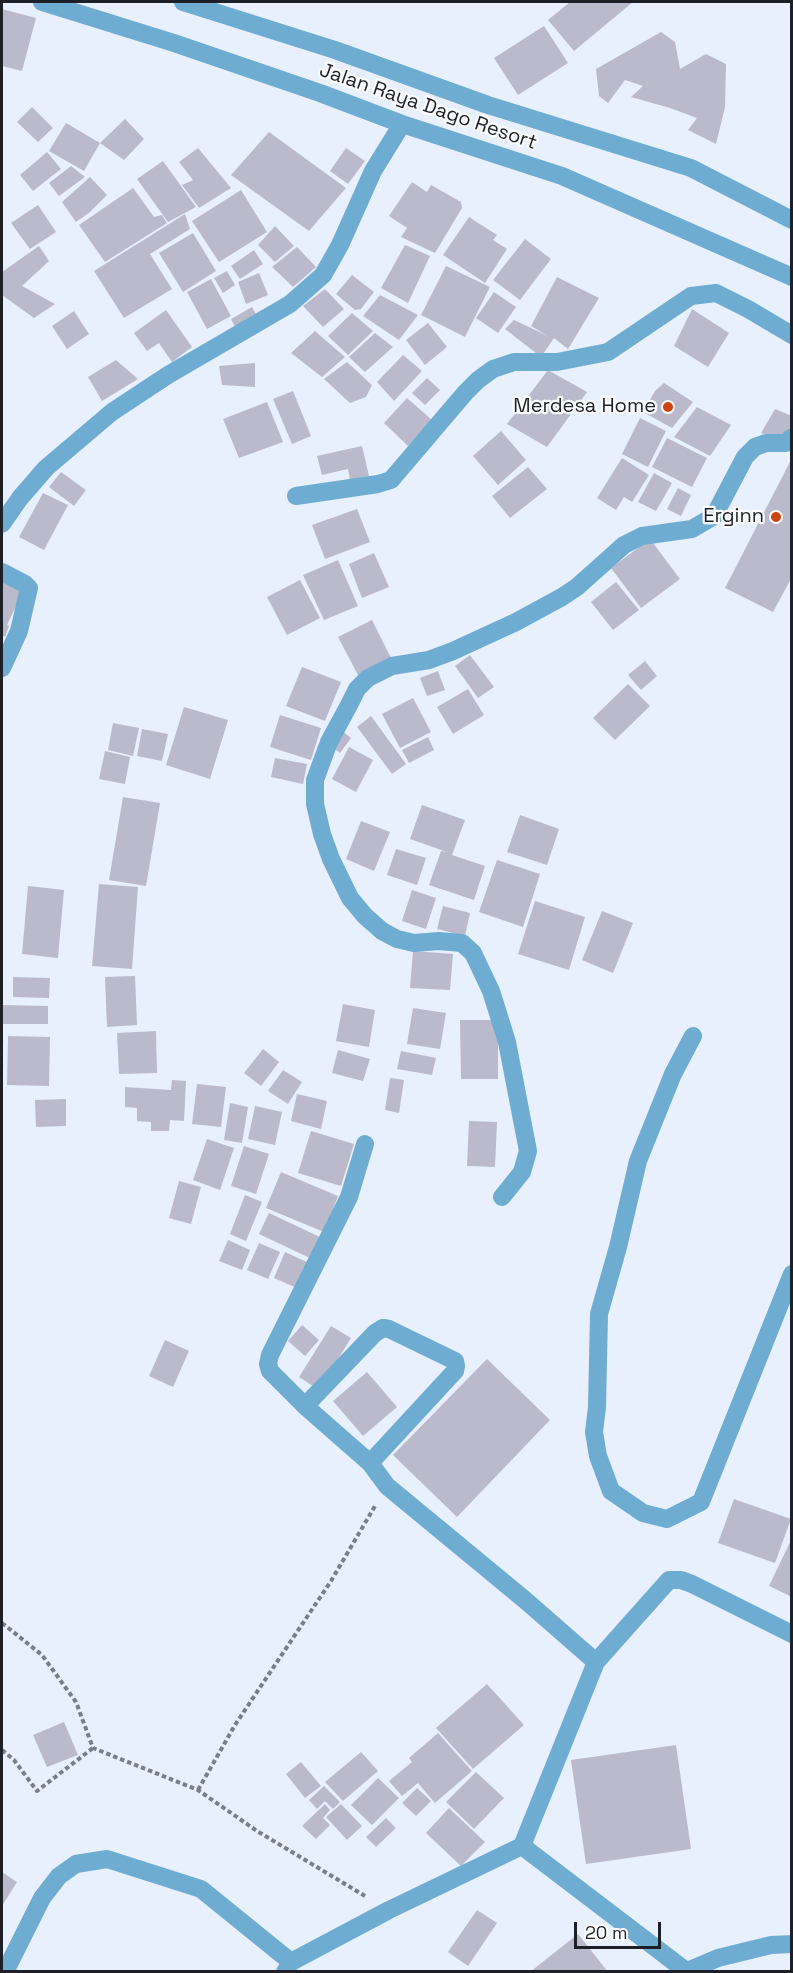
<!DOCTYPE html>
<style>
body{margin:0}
#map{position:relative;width:793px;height:1973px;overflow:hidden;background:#e8effd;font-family:"Space Grotesk",sans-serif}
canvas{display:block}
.frame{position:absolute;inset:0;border:3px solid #1d2026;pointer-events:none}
.scale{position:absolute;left:574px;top:1922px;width:87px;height:27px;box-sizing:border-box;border:3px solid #1d2026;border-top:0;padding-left:8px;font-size:18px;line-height:21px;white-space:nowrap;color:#1d2026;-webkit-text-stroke:4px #fcfcfc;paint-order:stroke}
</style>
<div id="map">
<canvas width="793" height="1973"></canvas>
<div class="frame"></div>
<div class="scale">20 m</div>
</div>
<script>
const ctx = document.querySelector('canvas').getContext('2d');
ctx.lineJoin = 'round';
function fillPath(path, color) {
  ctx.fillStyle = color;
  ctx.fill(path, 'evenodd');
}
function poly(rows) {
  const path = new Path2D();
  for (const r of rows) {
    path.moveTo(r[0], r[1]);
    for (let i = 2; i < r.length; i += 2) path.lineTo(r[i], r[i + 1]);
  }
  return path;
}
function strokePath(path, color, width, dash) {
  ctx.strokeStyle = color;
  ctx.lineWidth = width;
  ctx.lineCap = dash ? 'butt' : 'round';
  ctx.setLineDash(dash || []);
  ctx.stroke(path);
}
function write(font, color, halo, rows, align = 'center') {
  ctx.font = font + ' "Space Grotesk",sans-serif';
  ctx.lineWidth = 4.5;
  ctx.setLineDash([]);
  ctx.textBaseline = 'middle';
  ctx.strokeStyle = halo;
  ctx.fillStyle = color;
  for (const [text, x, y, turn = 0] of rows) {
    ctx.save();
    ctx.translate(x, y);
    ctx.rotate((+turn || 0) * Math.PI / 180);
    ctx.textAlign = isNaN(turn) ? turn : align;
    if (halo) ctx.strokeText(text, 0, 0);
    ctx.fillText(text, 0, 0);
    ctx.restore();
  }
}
const building = poly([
 [570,2,633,2,574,51,548,20],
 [2,9,36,18,22,71,2,66],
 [544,26,568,63,518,95,494,58],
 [661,32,675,42,680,69,706,54,726,64,725,107,716,144,688,130,697,118,670,108,631,97,643,86,625,80,608,103,599,96,596,69],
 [32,107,53,128,38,142,17,122],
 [125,119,144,139,124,160,100,143],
 [66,123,100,143,84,171,49,151],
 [269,132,346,188,309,231,231,175],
 [198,148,231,188,199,208,182,185,193,180,179,162],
 [346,148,365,161,348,184,330,171],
 [47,152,61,169,33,191,20,175],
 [163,161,196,207,168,222,137,179],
 [71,166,85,177,59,196,49,183],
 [90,177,107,195,90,212,76,222,62,202],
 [412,182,427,192,431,185,461,202,462,208,435,253,401,237,407,228,389,216],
 [133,188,154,217,162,215,167,223,105,262,79,225],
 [241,190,267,232,219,262,192,221],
 [38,205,56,232,30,249,11,223],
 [185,214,190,229,150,254,172,289,124,318,94,271],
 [469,217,497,235,493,240,507,249,485,283,443,255],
 [275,226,294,246,275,262,258,245],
 [193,233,216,271,183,292,159,253],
 [525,239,551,259,520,300,493,280],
 [405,245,430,256,408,303,381,288],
 [39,246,49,261,22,286,55,304,34,318,2,295,2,272],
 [297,247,316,267,293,287,272,267],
 [254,250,263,264,240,279,231,266],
 [446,266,490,287,465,337,421,315],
 [227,271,235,285,223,293,214,278],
 [259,273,268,295,246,304,238,282],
 [352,275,374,292,361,309,355,310,336,294],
 [557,277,599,298,568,349,554,338,541,357,505,329,514,320,548,336,531,326],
 [211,279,231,316,207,329,187,292],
 [325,289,344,309,323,327,303,306],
 [494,292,516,307,498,333,476,318],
 [380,295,418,315,399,340,363,316],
 [252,307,259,319,237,331,231,319],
 [692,309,729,333,708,367,674,346],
 [166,310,192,347,172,362,159,343,147,351,134,333],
 [74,311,89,334,67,349,52,326],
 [352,313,373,331,348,355,328,336],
 [428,323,447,347,425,365,406,340],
 [315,331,345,357,322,377,291,353],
 [375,333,393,347,365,372,349,357],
 [403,355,422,371,394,401,377,382],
 [116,360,138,379,102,401,88,377],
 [347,362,372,385,366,397,350,403,324,379],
 [255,363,255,387,222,385,219,366],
 [548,370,587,392,547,447,507,424],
 [427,378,440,390,425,405,412,393],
 [664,383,693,402,672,428,643,412,655,391],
 [293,391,311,436,292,444,273,399],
 [407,398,432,420,408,446,384,423],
 [267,402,283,442,239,458,223,419],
 [697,407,731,425,710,456,674,437],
 [775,409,792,416,792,424,782,440,761,433],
 [640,418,666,431,648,467,622,454],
 [501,431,526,460,498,485,473,456],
 [667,438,707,458,692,487,652,467],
 [362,446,369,476,350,480,348,469,322,475,317,456],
 [622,458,649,475,632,502,624,497,616,510,597,498],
 [792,458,792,577,773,612,725,588],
 [528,467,547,489,510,518,492,496],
 [61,472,86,490,74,506,49,487],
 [654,473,672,483,656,511,638,502],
 [678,488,691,495,681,516,667,509],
 [43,493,68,505,44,550,19,537],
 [357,509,370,542,325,559,312,525],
 [650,539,680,579,641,608,611,568],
 [374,553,389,587,362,598,349,564],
 [338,560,358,606,324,620,303,575],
 [2,576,25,587,7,625,9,626,5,637,2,635],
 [300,580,320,618,287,635,267,597],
 [616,582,639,610,613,630,591,602],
 [372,620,392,660,359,677,338,637],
 [470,655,494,687,478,698,455,666],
 [645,661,657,676,641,690,628,675],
 [302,667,341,682,325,721,286,706],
 [438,671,445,690,427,696,420,678],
 [628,684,650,706,615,740,593,718],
 [468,689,484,715,453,734,437,707],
 [413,698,431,732,400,748,382,714],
 [184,707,228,720,210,779,166,765],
 [280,715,321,728,311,760,270,747],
 [371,716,406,764,392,774,357,727],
 [113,723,139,728,133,756,108,750],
 [142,729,168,734,162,761,137,756],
 [341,730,351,738,340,753,330,745],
 [428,737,434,750,409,763,402,750],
 [349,747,373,760,356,792,332,779],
 [105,751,130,757,125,784,99,779],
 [275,758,307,764,303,784,271,777],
 [123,797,160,803,146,886,109,880],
 [422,805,465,820,452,855,485,866,474,900,429,885,441,851,447,852,410,839],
 [520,815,559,829,547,865,507,852],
 [361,821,390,832,374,871,346,859],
 [396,849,426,858,417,885,387,875],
 [497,860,540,874,523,927,479,912],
 [99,884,138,887,132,969,92,966],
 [28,886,64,890,58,958,22,954],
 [412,890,436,898,426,929,402,921],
 [535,901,585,917,569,970,518,954],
 [443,906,470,913,465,936,437,929],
 [602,911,633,923,613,973,582,960],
 [413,951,453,954,450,990,410,988],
 [135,976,137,1025,107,1027,105,977],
 [13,977,50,978,49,998,13,997],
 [343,1004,375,1010,369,1047,336,1041],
 [2,1005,48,1006,48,1024,2,1024],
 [413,1008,446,1013,440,1049,407,1044],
 [460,1020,498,1020,498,1079,461,1079],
 [156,1031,157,1073,119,1074,117,1033],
 [8,1036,50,1037,49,1086,7,1085],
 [263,1049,279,1062,261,1086,244,1073],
 [338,1050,370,1059,363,1081,332,1073],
 [401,1051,436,1058,432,1075,397,1069],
 [283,1070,302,1082,288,1104,268,1091],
 [390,1078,404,1080,399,1113,385,1110],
 [172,1080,186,1081,184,1121,170,1120,169,1131,151,1131,151,1122,137,1121,137,1108,125,1107,125,1087,171,1090],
 [197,1084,226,1087,221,1127,192,1124],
 [297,1094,327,1101,321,1129,291,1121],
 [66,1099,66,1126,36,1127,35,1100],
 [230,1103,248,1107,242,1143,224,1140],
 [255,1106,282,1112,275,1145,248,1139],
 [469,1121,497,1122,495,1167,467,1166],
 [311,1131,354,1144,341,1186,298,1173],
 [207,1139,234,1148,220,1190,193,1180],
 [244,1146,269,1154,256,1194,231,1186],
 [281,1172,338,1196,324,1232,266,1208],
 [179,1181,201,1187,191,1224,169,1218],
 [245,1195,262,1202,246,1241,230,1234],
 [269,1213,322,1238,312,1259,259,1234],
 [228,1240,250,1250,242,1270,219,1261],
 [259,1243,280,1252,268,1279,247,1270],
 [285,1252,309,1263,297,1288,274,1278],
 [302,1325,319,1340,305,1356,288,1341],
 [331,1326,351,1338,319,1390,299,1377],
 [165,1340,189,1351,173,1387,149,1376],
 [487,1359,550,1420,457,1517,393,1455],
 [367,1372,397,1407,363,1436,333,1401],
 [734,1499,791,1519,775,1563,718,1543],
 [792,1538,792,1597,769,1586],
 [487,1684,524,1725,473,1769,436,1728],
 [64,1722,78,1755,47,1767,33,1735],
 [438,1733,472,1771,435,1803,418,1783,402,1796,389,1781,412,1762,409,1758],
 [676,1745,691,1849,586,1864,571,1760],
 [361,1752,378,1771,343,1801,325,1782],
 [301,1762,321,1786,305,1798,286,1774],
 [476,1772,504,1798,474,1829,446,1802],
 [378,1778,399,1798,372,1825,351,1805],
 [324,1786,340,1802,333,1809,325,1801,317,1809,309,1800],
 [417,1788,431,1801,416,1816,402,1803],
 [325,1804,330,1810,323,1818,330,1825,316,1839,302,1826],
 [341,1804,362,1826,347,1840,326,1817],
 [449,1808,485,1842,461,1866,426,1833],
 [386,1818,396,1828,376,1847,366,1837],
 [2,1872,17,1882,2,1906],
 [477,1910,497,1923,468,1966,448,1952],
 [578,1934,608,1972,530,1972]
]);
const path = poly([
 [2,1623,42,1655,76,1702,93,1748,198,1790,257,1831,365,1896],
 [2,1750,14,1760,37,1791,93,1748],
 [198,1790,235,1725,331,1581,375,1506]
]);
const minor = poly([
 [42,2,174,43,320,93,402,124,562,176,792,277],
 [183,2,335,50,488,105,691,168,792,220],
 [296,496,378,484,391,480,465,393,478,380,493,369,514,362,557,362,608,352,691,296,716,293,748,309,792,335],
 [2,524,20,498,46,468,112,412,168,375,290,304,323,275,340,245,373,171,402,124],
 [2,572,25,584,29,588,19,631,2,668],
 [693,1036,673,1074,638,1161,618,1247,599,1314,597,1407,594,1432,598,1456,611,1491,643,1513,667,1519,701,1502,792,1274],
 [365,1144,349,1197,270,1355,268,1364,270,1371,305,1406,370,1463,387,1486,525,1600,596,1662,669,1580,681,1580,692,1584,792,1634],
 [502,1197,522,1172,528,1151,507,1042,491,991,473,953,462,943,439,941,414,943,397,939,382,931,365,916,350,898,331,859,322,834,315,804,315,780,329,742,349,705,357,689,368,678,392,666,429,660,453,651,516,622,562,597,577,587,624,545,642,536,692,529,714,516,745,457,755,447,766,443,786,443,792,437],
 [305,1406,375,1333,383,1328,389,1329,455,1361,456,1366,455,1371,370,1463],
 [596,1662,522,1846,686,1971],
 [5,1972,42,1898,59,1876,76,1864,107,1859,201,1889,291,1962],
 [285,1972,291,1962,389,1910,522,1846],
 [685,1972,718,1958,771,1945,792,1944]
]);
const markers = [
 [668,407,6,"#cc4511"],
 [776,517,6,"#cc4511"]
];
const streetNames = [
 ["Jalan Raya Dago Resort",428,107,19]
];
const poiNames = [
 ["Merdesa Home",656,407],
 ["Erginn",764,517]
];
fillPath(building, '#bbbacc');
strokePath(path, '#797e88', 4, [4.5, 3]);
strokePath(minor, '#6eacd1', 18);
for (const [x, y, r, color] of markers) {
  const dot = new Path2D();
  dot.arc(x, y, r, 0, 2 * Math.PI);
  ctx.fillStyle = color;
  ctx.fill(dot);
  strokePath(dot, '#fcfcfc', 2);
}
write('20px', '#1d2026', '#fcfcfc', streetNames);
write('20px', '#1d2026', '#fcfcfc', poiNames, 'right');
</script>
